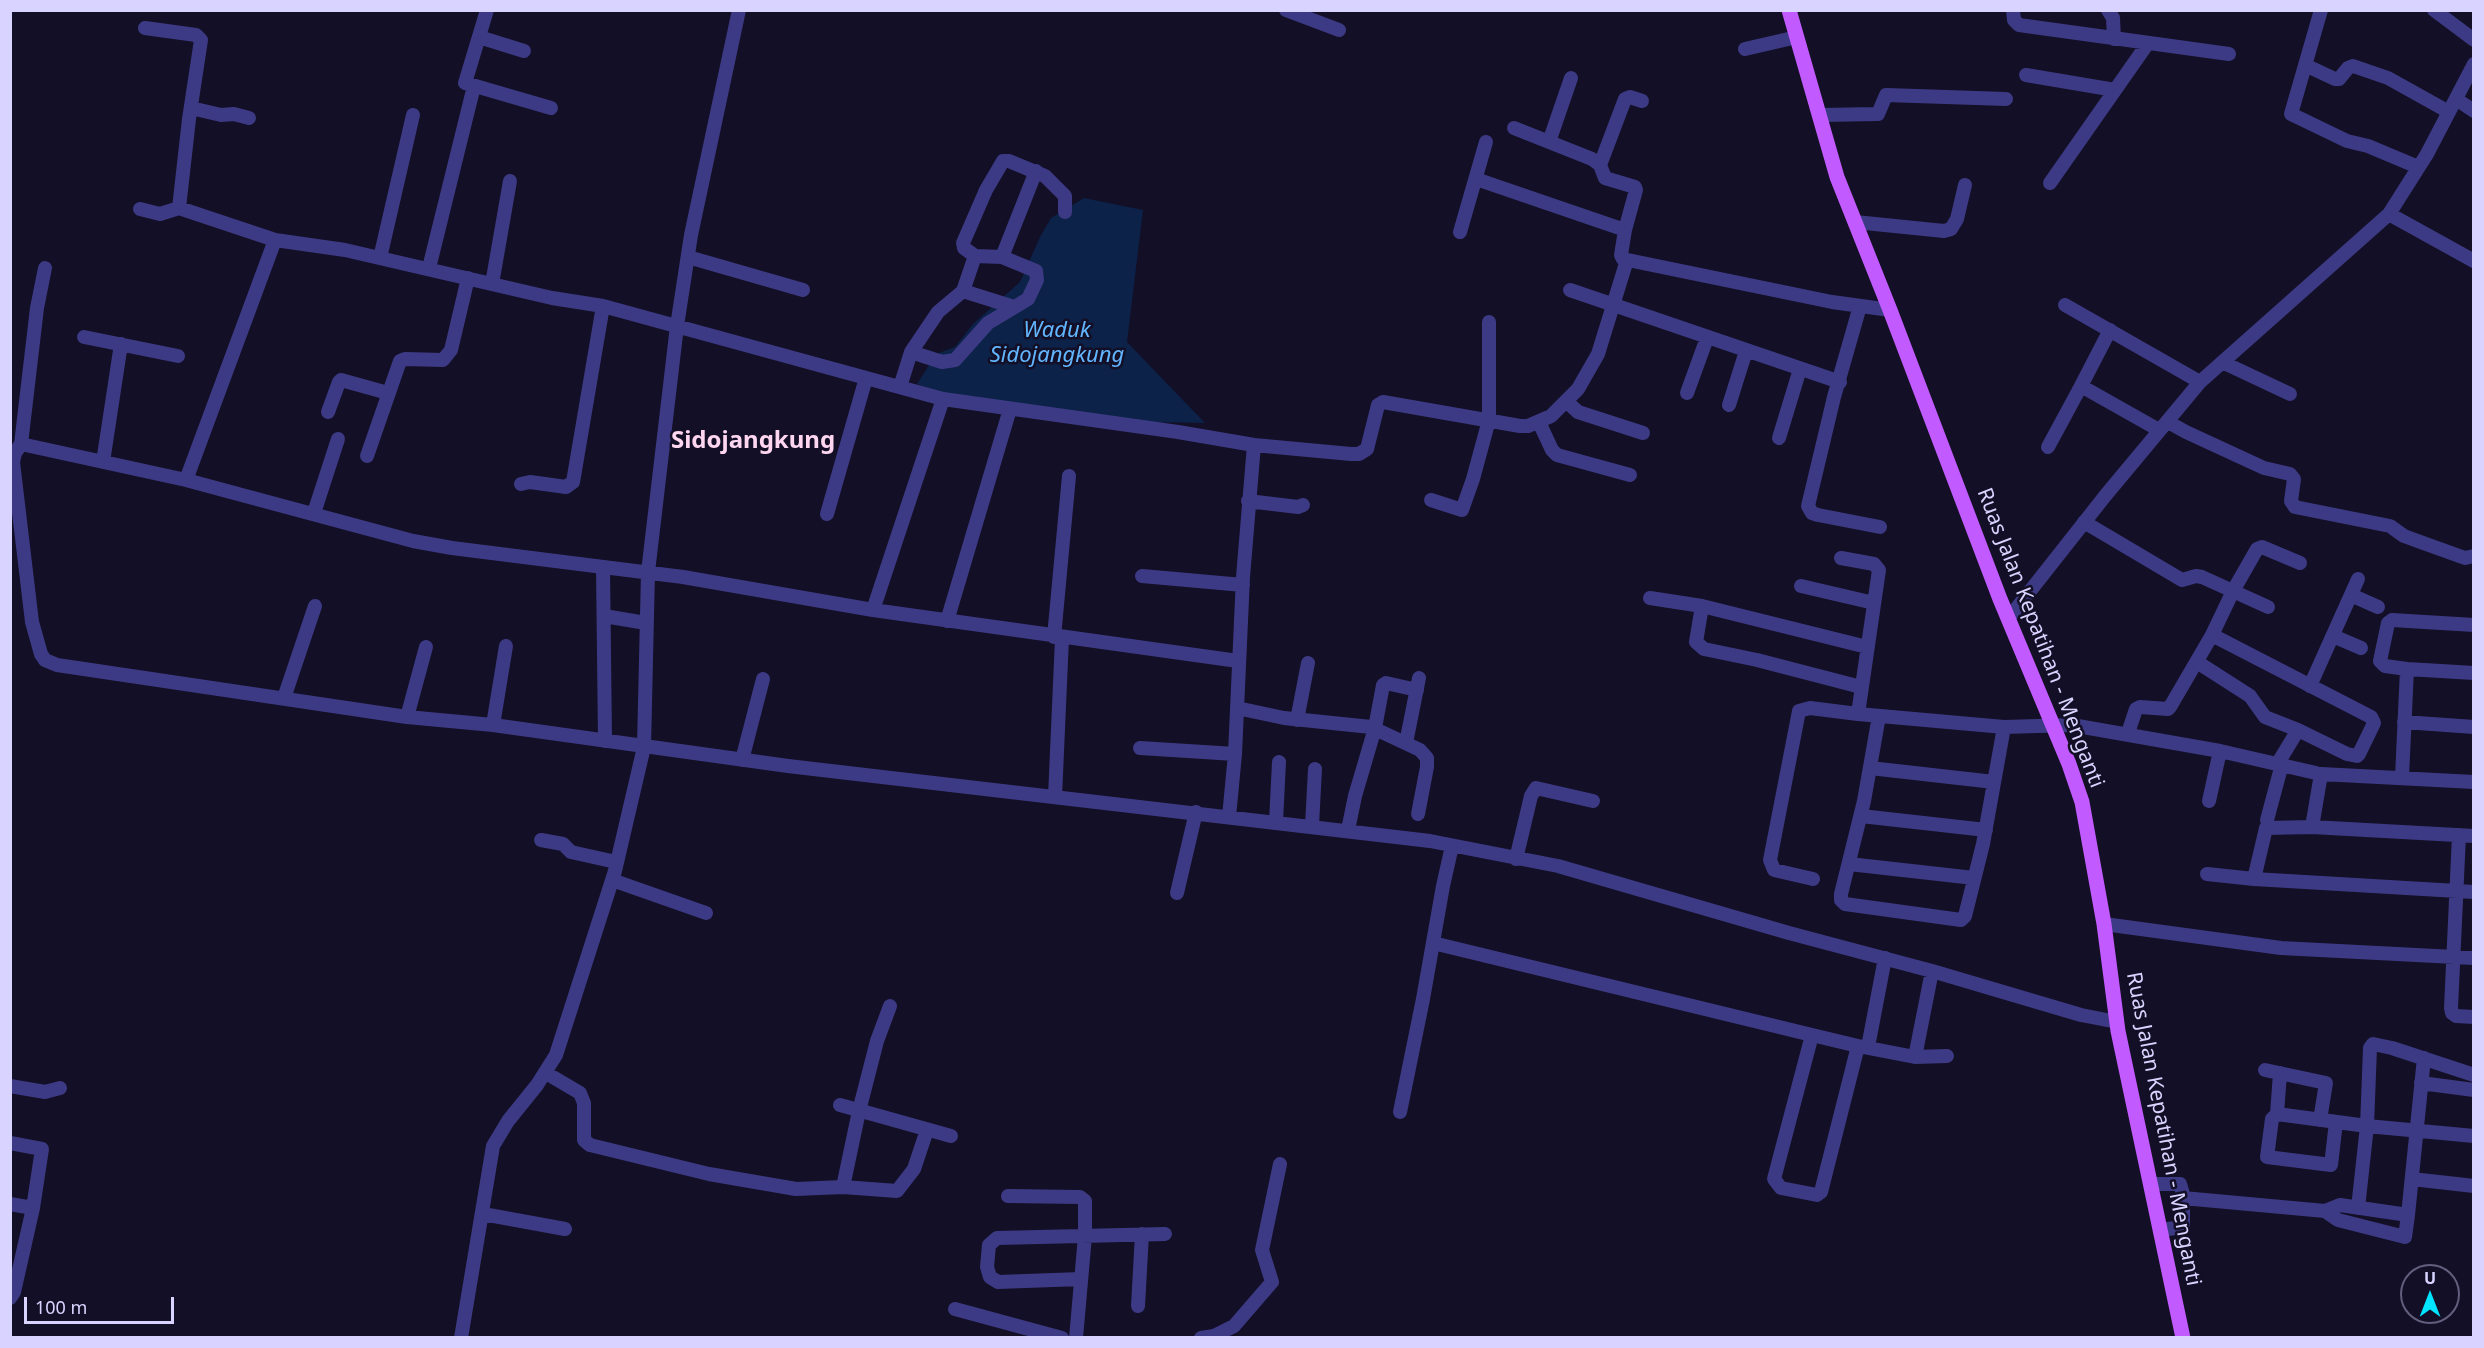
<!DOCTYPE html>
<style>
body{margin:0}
#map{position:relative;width:2484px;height:1348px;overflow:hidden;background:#130f26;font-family:"Noto Sans",sans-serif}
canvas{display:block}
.frame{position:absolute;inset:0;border:12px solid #d9d4ff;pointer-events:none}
.north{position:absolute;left:2400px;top:1264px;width:60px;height:60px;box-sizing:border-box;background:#130f26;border:2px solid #625e7d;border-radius:50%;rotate:0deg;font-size:16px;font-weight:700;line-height:24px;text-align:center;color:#d9d4ff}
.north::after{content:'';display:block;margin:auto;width:21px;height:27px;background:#00e5ff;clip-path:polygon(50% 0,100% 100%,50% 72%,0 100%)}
.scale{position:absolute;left:24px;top:1297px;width:150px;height:27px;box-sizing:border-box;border:3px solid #d9d4ff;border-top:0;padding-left:8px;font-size:18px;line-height:21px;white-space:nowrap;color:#d9d4ff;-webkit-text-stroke:4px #130f26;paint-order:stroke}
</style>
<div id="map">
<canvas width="2484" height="1348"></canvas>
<div class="frame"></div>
<div class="north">U</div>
<div class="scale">100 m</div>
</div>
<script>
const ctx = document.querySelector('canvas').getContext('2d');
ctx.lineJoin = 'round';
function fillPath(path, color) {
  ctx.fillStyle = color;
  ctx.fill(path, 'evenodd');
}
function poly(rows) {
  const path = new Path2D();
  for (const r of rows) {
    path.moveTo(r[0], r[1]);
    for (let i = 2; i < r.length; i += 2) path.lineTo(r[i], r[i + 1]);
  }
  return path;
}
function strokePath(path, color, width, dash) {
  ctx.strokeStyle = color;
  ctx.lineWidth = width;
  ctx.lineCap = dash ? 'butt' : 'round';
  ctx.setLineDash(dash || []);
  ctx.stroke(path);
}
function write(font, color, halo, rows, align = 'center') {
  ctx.font = font + ' "Noto Sans",sans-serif';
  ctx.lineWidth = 5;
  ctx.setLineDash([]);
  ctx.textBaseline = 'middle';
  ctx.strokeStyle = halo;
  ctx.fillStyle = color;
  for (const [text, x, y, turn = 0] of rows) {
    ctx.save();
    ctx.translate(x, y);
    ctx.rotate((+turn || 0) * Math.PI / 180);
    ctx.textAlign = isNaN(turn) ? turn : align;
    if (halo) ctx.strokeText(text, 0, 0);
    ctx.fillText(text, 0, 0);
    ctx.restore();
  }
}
const water = poly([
 [1084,198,1143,210,1127,342,1205,423,1102,421,962,402,917,384,936,354,955,347,973,324,1020,282,1040,237,1051,218]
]);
const minor = poly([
 [487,10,465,83,551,108],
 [1286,10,1339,30],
 [2013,10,2014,20,2019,25,2229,54],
 [2108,10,2113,18,2114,39],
 [2321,10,2291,114,2347,141,2368,146,2418,167],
 [2434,10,2474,40],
 [145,28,196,35,201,40,189,119,179,208],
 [479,37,524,51],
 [1745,49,1797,37],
 [2305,65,2335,79,2339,79,2348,68,2353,66,2388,78,2449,112],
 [2026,75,2115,90],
 [2456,99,2474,111],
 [191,108,221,115,234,114,249,118],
 [1819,115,1878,114,1886,95,2006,99],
 [1514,128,1592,159,1600,165,1605,178,1635,187,1636,190,1625,230,1621,255,1623,259,1832,302,1890,310],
 [1549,142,1571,78],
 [1600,165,1625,99,1630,97,1642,101],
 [1476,179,1625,230],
 [2050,183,2148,43],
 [140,209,160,214,179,208,275,240,345,250,552,298,603,306,943,399,1178,432,1254,445,1351,454,1359,454,1367,449,1378,405,1383,402,1520,426,1528,426,1551,416,1578,389,1598,354,1627,260],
 [2389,214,2474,261],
 [1855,222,1944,231,1951,229,1957,219,1965,185],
 [1460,232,1486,142],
 [975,256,964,248,963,243,986,190,1003,161,1009,161,1045,176,1065,196,1065,212],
 [688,257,803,290],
 [1002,257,1036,171],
 [380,258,413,115],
 [45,268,37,308,21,444,15,453,13,462,32,622,41,654,45,660,57,665,407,717],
 [429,268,474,86],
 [492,284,510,181],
 [1570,290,1840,382],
 [963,291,1014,307],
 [2065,305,2200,382],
 [1860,306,1834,397,1808,506,1812,513,1818,515,1880,527],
 [2110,330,2081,386,2159,430],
 [84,337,178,356],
 [2222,362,2290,394],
 [900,387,911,352,942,362,955,360,988,323,1028,299,1037,280,1036,271,1002,257,975,256,963,291,938,312,911,352],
 [1687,393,1707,338],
 [1566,401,1578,412,1643,433],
 [1729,405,1746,351],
 [328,412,339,382,341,380,388,393],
 [1539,422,1552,450,1557,455,1630,475],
 [2168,422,2186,432,2264,468,2290,474,2294,479,2291,501,2295,507,2390,526,2404,536,2426,544,2465,558,2474,556],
 [1779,438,1800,369],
 [21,444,186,480,413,541,452,548,683,577,873,610,1238,661],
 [2048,447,2081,386],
 [367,456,400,361,405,359,443,360,451,350,468,278],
 [103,462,121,344],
 [186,480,275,240],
 [521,484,530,482,566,487,573,482,603,306],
 [1431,500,1462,510,1473,479,1489,420,1489,322],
 [1248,501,1298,507,1303,505],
 [314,513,338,439],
 [827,514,866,378],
 [2084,522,2182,580,2196,576,2202,577,2268,607],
 [1841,558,1874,564,1879,570,1858,714,2004,727,2072,725,2220,751,2316,773],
 [603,567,605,741],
 [1142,576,1243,585],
 [1801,586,1874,603],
 [2351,595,2378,607],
 [1650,598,1702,606,1867,647],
 [1702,606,1696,642,1704,649,1757,660,1861,687],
 [873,610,943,399],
 [604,616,646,623],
 [2008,619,2105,496,2200,382,2389,214,2427,154,2474,64],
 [947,621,1010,409],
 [2474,625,2392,620,2388,623,2380,661,2385,666,2407,669,2474,673],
 [2333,636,2361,648],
 [1054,637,1069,476],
 [426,647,407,717,493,725,788,766,1430,841,1558,866,1789,933,1932,971,2081,1015,2117,1022],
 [2197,662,2250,696,2265,717,2298,730,2347,754,2357,756,2359,754,2374,723,2371,717,2212,635],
 [2310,686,2358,579],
 [284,698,315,606],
 [1237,708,1284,718,1371,727,1420,750,1427,758,1427,767,1418,814],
 [1879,716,1864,801,1841,894,1841,900,1845,904,1961,920,1965,916,1983,844,2004,727],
 [1297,720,1308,663],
 [2404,722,2474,727],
 [493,725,506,646],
 [2128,733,2136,709,2140,707,2168,709,2170,707,2212,635,2233,591,2257,549,2262,547,2300,563],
 [1406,743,1419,678],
 [1140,748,1235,754],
 [742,760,763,679],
 [2278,763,2298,730],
 [1870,768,1994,782],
 [2402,777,2407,669],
 [1055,797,1062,638],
 [2209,801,2220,751],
 [1861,816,1986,830],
 [1229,817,1235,754,1243,577,1254,445],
 [2267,820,2282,764],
 [1276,822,1279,762],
 [1312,826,1315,769],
 [2312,827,2321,774,2474,782],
 [1348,830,1355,796,1375,728,1383,685,1386,683,1417,690],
 [2459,835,2451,1008,2452,1013,2456,1016,2474,1017],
 [541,840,563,844,571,852,616,862],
 [1516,859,1531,796,1536,788,1593,801],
 [1849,864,1974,878],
 [2207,874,2254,879,2474,892],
 [1813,879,1774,870,1770,860,1799,711,1810,708,1858,714],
 [2254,879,2266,828,2312,827,2474,836],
 [612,880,706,913],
 [1177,893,1196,812],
 [2104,924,2281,948,2474,958],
 [1433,943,1812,1035,1774,1179,1781,1188,1817,1195,1821,1192,1858,1046,1915,1057],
 [1932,971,1915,1057,1947,1056],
 [1812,1035,1858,1046],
 [1868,1047,1885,958],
 [2265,1070,2326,1083,2320,1120],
 [546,1073,580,1093,584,1103,584,1140,590,1145,709,1174,796,1189,843,1187,859,1111,877,1041,890,1006],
 [2280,1073,2277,1114,2272,1119,2267,1157,2331,1165,2336,1122],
 [2474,1075,2392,1048,2373,1044,2370,1048,2367,1126,2474,1136],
 [2421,1083,2474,1090],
 [10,1086,45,1092,60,1088],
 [840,1105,951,1136],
 [1400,1112,1423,999,1443,886,1452,846],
 [2277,1114,2367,1126,2358,1208],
 [10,1143,42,1149,33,1208,14,1292,10,1298],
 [2412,1179,2474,1186],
 [2151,1184,2180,1184,2183,1194,2183,1227,2160,1230],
 [843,1187,897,1191,914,1169,927,1130],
 [1008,1196,1080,1197,1085,1201,1085,1236,1076,1338],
 [2183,1198,2325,1211,2340,1205,2408,1215,2405,1237,2338,1220,2325,1211],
 [10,1204,33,1208],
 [483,1214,565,1229],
 [2408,1215,2424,1058],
 [1081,1279,998,1282,990,1277,987,1267,989,1245,997,1238,1165,1234],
 [1138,1306,1142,1234],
 [955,1309,1062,1338],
 [461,1338,493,1146,508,1121,537,1085,556,1055,615,871,644,747,648,572,677,326,691,235,739,10],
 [1201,1338,1214,1336,1234,1326,1272,1282,1262,1250,1280,1164]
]);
const major = poly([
 [1789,10,1837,177,1890,310,2000,599,2069,764,2082,802,2104,924,2118,1031,2183,1338]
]);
const streetNames = [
 ["Ruas Jalan Kepatihan - Menganti",2040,638,69],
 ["Ruas Jalan Kepatihan - Menganti",2163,1129,79]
];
const waterNames = [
 ["Waduk",1057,331],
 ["Sidojangkung",1057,356]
];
const quarterNames = [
 ["Sidojangkung",753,441]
];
fillPath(water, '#0c2248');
strokePath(minor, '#3d3a85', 14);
strokePath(major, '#c25bff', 15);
write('21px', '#d9d4ff', '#130f26', streetNames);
write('italic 22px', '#62b6ff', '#130f26', waterNames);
write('bold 24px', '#ffd6f0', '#130f26', quarterNames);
</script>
